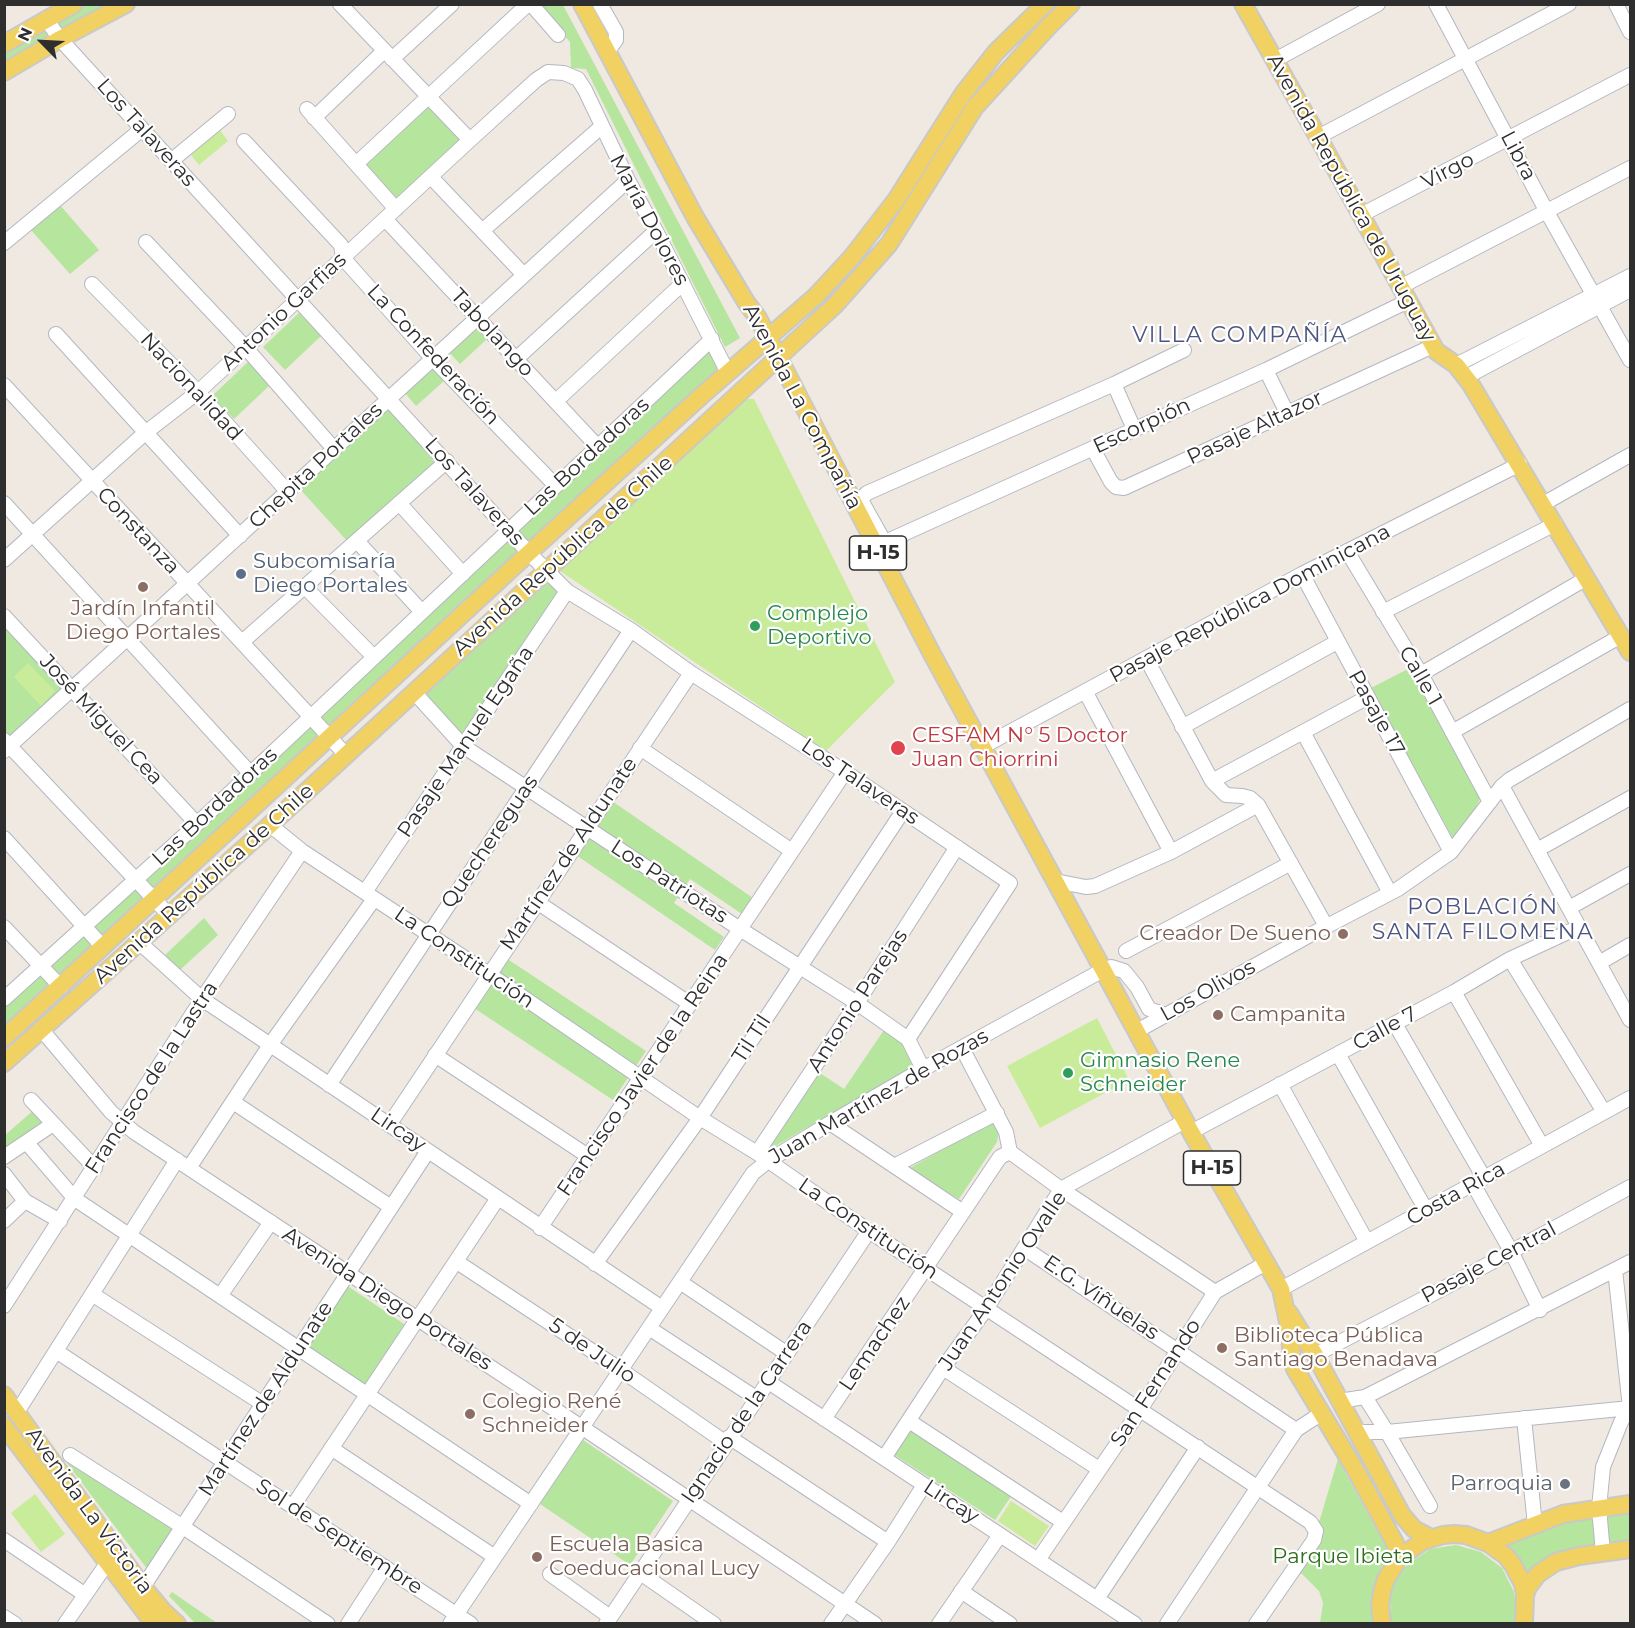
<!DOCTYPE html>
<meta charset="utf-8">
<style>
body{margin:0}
#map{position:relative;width:1635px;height:1628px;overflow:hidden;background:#efe9e1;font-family:Montserrat,sans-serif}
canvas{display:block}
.frame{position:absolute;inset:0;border:6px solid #2e2e2e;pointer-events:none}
.north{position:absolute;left:12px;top:12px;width:60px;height:60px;-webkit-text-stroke:4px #fff;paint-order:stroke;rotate:294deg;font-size:16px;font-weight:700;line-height:24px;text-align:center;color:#2e2e2e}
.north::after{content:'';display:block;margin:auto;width:21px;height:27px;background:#2e2e2e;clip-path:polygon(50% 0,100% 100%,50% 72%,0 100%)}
</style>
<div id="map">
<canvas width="1635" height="1628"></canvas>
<div class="frame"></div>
<div class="north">N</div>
</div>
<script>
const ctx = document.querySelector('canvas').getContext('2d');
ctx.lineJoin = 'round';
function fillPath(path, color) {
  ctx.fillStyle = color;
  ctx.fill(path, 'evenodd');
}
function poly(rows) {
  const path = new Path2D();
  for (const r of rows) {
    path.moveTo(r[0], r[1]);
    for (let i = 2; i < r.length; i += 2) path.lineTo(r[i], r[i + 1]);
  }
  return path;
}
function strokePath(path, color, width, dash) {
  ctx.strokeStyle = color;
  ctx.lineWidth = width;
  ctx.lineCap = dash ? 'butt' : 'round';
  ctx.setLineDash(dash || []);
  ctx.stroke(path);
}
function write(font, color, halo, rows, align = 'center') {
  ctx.font = font + ' Montserrat,sans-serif';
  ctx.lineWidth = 4.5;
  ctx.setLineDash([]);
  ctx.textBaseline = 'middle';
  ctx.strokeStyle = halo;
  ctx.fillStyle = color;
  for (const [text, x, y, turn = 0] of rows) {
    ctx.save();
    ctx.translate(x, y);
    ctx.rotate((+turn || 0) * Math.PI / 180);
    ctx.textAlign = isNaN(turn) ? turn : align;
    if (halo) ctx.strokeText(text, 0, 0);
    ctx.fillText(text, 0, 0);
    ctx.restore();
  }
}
const green = poly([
 [86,5,107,5,66,25,5,63,4,49],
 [538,5,563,5,740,338,725,347,586,69,571,68,570,42],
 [426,101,467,144,396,209,356,164],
 [60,205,99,250,70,274,31,230],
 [299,313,321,336,285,370,263,347],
 [476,327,487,339,460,364,448,351],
 [711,349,722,371,530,546,517,529],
 [248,362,270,385,234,419,212,396],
 [433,369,444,381,416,406,405,393],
 [388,406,436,464,348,542,299,488],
 [509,538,520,553,328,730,316,718],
 [547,578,562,593,466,738,423,692],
 [5,616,74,689,12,745,5,737],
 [1408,669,1482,795,1457,846,1371,688],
 [310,723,320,738,156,891,144,879],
 [609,799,753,898,742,914,690,879,674,903,724,937,715,950,573,853],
 [135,886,147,900,103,939,92,925],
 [204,918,218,935,180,970,165,955],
 [84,933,96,948,61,979,49,965],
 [506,958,646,1051,613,1100,474,1008],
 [41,973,54,986,5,1031,5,1005],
 [884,1030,901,1042,913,1066,765,1152,817,1071,844,1089],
 [36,1108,54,1128,5,1155,4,1136],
 [995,1120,999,1131,997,1142,959,1199,908,1169],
 [346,1285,407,1326,366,1387,305,1346],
 [909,1425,1012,1495,995,1520,890,1452],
 [583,1440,673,1501,630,1565,540,1504],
 [1338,1459,1390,1554,1381,1568,1374,1588,1371,1603,1372,1623,1320,1623,1323,1603,1319,1591,1302,1574,1286,1573,1320,1519],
 [66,1462,176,1528,148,1570],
 [1630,1510,1630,1545,1526,1576,1503,1546,1555,1522],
 [1456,1545,1481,1552,1502,1568,1514,1592,1516,1605,1514,1623,1391,1623,1390,1599,1393,1586,1399,1574,1408,1564,1430,1549],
 [172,1592,217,1623,195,1623,169,1596]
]);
const pitch = poly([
 [220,130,228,141,199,165,191,155],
 [743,399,754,399,895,682,826,751,560,571],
 [28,663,55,691,41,706,14,677],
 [1097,1018,1129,1080,1040,1128,1007,1066],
 [35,1494,65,1534,41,1552,11,1513],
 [1011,1501,1049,1526,1035,1546,998,1521]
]);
const minor = poly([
 [340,4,470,140],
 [531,4,558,35],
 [600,4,616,32,616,40,607,52],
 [1436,4,1547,212,1630,360],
 [1616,4,1630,32],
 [46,19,60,39,529,553,567,591,631,630,691,673,845,772,1010,883,908,1039],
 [392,59,452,4],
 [1275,60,1378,4],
 [307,109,396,209],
 [314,118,384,51],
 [1318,137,1569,4],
 [244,141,341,245,343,258,433,359,556,486],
 [171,161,228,114],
 [356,164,528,4],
 [431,177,524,275],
 [1361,215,1630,75],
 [385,219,598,447],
 [482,231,601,127],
 [146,242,246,348,334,449],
 [4,243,142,129],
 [92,284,198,392,288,492],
 [1400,287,1630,168],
 [56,334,240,536],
 [516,359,656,231],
 [1456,365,1630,276],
 [1266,370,1287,413],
 [1466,377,1630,290],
 [1114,384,1134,429],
 [4,385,346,755],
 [556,401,683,283],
 [1093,449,1111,482,1116,487,1124,488,1433,346],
 [4,503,250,773],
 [399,503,463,574],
 [1543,504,1630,455],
 [357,541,422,612],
 [885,543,862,502,863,497,867,493,1114,384,1184,350],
 [876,549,892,539,1266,370,1408,301],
 [1347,551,1421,674,1490,802],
 [4,560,145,433,198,392,470,140,536,80,548,72,564,73,578,79,585,90,628,180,656,231,728,373],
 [1302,574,1451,852],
 [305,587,374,657],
 [1383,612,1555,524],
 [4,616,197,824],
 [242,642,447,461],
 [1146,658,1212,781,1226,795,1242,796,1250,798,1258,805,1326,926],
 [1421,674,1587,578],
 [1085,691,1171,852],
 [414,692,463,746,740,929,857,1003,908,1039,923,1069],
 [1182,727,1337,642],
 [1303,732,1390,893],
 [1452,732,1621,636],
 [4,740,170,916],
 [982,747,1302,574,1520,464],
 [640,748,792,851],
 [4,751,628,180],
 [1212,781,1368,697],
 [1502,786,1630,1020],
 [270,825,302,851,489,974,700,1118,757,1153,869,1231,1310,1522,1316,1531,1314,1540,1256,1624],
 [4,838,103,947],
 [1537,850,1630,798],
 [1055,881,1086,887,1095,886,1171,852,1258,805],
 [365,892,567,591],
 [537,902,690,1004],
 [1569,908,1630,874],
 [4,927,61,987],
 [140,943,202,999,662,1308],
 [1126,951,1291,863],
 [1510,959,1604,1112],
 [1599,963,1630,945],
 [1454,992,1542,1146],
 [4,999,197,824,712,339],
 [1395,1024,1484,1178],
 [41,1029,111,1112,134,1132,583,1428,875,1624],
 [1137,1031,1310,935,1398,889,1451,852,1502,786,1509,780,1630,709],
 [962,1048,1006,1132,1010,1152,1061,1189,1215,1292],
 [1338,1054,1426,1210],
 [435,1055,588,1156],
 [1280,1084,1367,1242],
 [329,1085,631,630],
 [31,1100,95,1168],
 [233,1102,391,1207],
 [830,1123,963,1212],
 [389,1125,691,673],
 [1191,1132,1454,992,1510,959,1579,927],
 [27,1143,75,1199,531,1504],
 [757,1153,857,1003,957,847],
 [4,1157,53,1124],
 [894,1166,997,1113],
 [189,1168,270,1045,374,899],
 [4,1174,25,1201],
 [1473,1184,1511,1251,1540,1310],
 [4,1221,25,1201,60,1221],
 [540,1228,845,772],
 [1024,1248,1296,1430],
 [457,1262,621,1370,726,1443],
 [595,1264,700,1118,903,811],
 [1615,1270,1630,1408],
 [680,1282,786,1353],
 [1281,1289,1630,1098],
 [92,1294,263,1404],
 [220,1296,271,1222],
 [4,1306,202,999,302,851],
 [649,1328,756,1398],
 [56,1351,471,1624],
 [1315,1355,1446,1287,1630,1187],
 [943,1368,1099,1469],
 [767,1381,1135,1624],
 [1365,1397,1387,1432,1430,1506],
 [1339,1401,1365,1397,1630,1262],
 [15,1410,21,1406,177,1160],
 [1524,1418,1535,1525],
 [824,1419,1000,1157,1010,1152],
 [909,1421,1063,1522],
 [1357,1432,1387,1432,1630,1408],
 [729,1437,888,1542],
 [331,1448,495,1557],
 [70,1455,183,1527,328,1624],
 [884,1458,943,1368,986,1309,1061,1189,1185,1121],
 [293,1506,498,1198],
 [4,1540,84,1594],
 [1603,1553,1599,1508,1603,1467,1621,1422,1630,1407],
 [1038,1560,1140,1410,1215,1292,1266,1263],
 [639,1572,714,1624],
 [550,1574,610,1617],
 [143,1587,428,1151],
 [961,1591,1010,1624],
 [1097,1599,1198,1447],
 [4,1617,15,1624],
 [65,1624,108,1562,116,1556],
 [348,1624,385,1567],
 [450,1624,753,1173,768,1161,830,1123,923,1069,1103,970,1111,967,1124,971,1137,987,1149,1009,1166,1015],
 [606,1624,869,1231],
 [831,1624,888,1542,924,1485],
 [939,1624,1000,1535],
 [1167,1624,1296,1430,1322,1413]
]);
const major = poly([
 [582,4,695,217,746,302,758,318,932,654,1191,1132,1281,1289,1289,1327,1292,1359,1295,1369,1355,1469,1395,1543,1400,1557],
 [1243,4,1318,137,1436,351,1456,365,1470,383,1630,652],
 [4,44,74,4],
 [4,72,60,39,126,4],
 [4,1038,521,560,701,396,816,296,852,257,896,200,963,94,996,52,1045,4],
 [4,1063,270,825,834,306,889,244,975,107,1048,27,1071,4],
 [1289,1313,1315,1355,1402,1515,1414,1529,1431,1538],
 [4,1395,143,1587,163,1611,177,1624],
 [4,1426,154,1624],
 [1488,1543,1563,1514,1630,1504],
 [1525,1595,1528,1587,1538,1574,1556,1562,1579,1556,1630,1549],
 [1382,1624,1380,1605,1382,1592,1386,1579,1400,1557,1423,1541,1443,1535,1454,1534,1466,1535,1488,1543,1506,1556,1513,1565,1523,1584,1525,1595,1524,1624]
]);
const markers = [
 [241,574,6,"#5c6f8a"],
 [143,587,6,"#8d6e63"],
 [755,626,6,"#2e9e5b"],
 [898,748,8,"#e0444e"],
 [1343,934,6,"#8d6e63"],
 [1218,1015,6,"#8d6e63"],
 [1068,1073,6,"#2e9e5b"],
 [1222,1348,6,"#8d6e63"],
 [470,1414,6,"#8d6e63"],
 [1565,1484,6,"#6b7280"],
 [537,1557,6,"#8d6e63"]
];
const shields = [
 [878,553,57],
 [1212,1168,57]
];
const shieldNames = [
 ["H-15",878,553],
 ["H-15",1212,1168]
];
const streetNames = [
 ["Los Talaveras",146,133,48],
 ["Libra",1518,156,62],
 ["Virgo",1448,171,-27],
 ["Avenida República de Uruguay",1351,198,61],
 ["María Dolores",649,220,62],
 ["Antonio Garfias",284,312,-43],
 ["Tabolango",492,333,47],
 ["La Confederación",433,355,47],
 ["Nacionalidad",191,387,47],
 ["Avenida La Compañía",802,407,62],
 ["Escorpión",1142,426,-25],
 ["Pasaje Altazor",1255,428,-25],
 ["Las Bordadoras",587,457,-43],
 ["Chepita Portales",316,466,-43],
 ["Los Talaveras",474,492,48],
 ["Constanza",138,531,47],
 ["Avenida República de Chile",563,556,-42],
 ["Pasaje República Dominicana",1250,604,-28],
 ["Calle 1",1420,676,60],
 ["Pasaje 17",1376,713,61],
 ["José Miguel Cea",101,720,47],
 ["Pasaje Manuel Egaña",466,742,-56],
 ["Los Talaveras",860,782,34],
 ["Las Bordadoras",215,807,-43],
 ["Quechereguas",490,842,-56],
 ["Martínez de Aldunate",569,854,-56],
 ["Los Patriotas",669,882,33],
 ["Avenida República de Chile",204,884,-42],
 ["La Constitución",464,958,34],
 ["Los Olivos",1208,991,-29],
 ["Antonio Parejas",858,1001,-57],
 ["Calle 7",1385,1029,-28],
 ["Til Til",752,1039,-57],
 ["Francisco Javier de la Reina",643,1075,-56],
 ["Francisco de la Lastra",152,1078,-57],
 ["Juan Martínez de Rozas",879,1097,-30],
 ["Lircay",398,1130,34],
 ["Costa Rica",1456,1194,-29],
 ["La Constitución",868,1229,34],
 ["Pasaje Central",1489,1263,-28],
 ["Juan Antonio Ovalle",1003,1281,-56],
 ["E.G. Viñuelas",1101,1298,34],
 ["Avenida Diego Portales",387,1299,33],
 ["Lemachez",875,1344,-56],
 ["5 de Julio",592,1351,34],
 ["San Fernando",1156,1383,-57],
 ["Martínez de Aldunate",266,1399,-57],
 ["Ignacio de la Carrera",747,1412,-56],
 ["Lircay",951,1502,33],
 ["Avenida La Victoria",89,1511,54],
 ["Sol de Septiembre",339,1537,33]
];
const serviceNames = [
 ["Subcomisaría",253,562],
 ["Diego Portales",253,586]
];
const educationNames = [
 ["Jardín Infantil",143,609,"center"],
 ["Diego Portales",143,633,"center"],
 ["Creador De Sueno",1331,934,"right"],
 ["Campanita",1230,1015],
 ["Biblioteca Pública",1234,1336],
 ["Santiago Benadava",1234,1360],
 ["Colegio René",482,1402],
 ["Schneider",482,1426],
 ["Escuela Basica",549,1545],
 ["Coeducacional Lucy",549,1569]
];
const leisureNames = [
 ["Complejo",767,614],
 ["Deportivo",767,638],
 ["Gimnasio Rene",1080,1061],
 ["Schneider",1080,1085]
];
const healthNames = [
 ["CESFAM N° 5 Doctor",912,736],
 ["Juan Chiorrini",912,760]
];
const worshipNames = [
 ["Parroquia",1553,1484]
];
const parkNames = [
 ["Parque Ibieta",1343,1557]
];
const neighbourhoodNames = [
 ["VILLA COMPAÑÍA",1240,336],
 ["POBLACIÓN",1483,908],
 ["SANTA FILOMENA",1483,933]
];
fillPath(green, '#b6e59e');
fillPath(pitch, '#c9ec9a');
strokePath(minor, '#b4b7c1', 16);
strokePath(major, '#c9c9c9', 20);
strokePath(minor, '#fff', 14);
strokePath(major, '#f2d163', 16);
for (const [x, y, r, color] of markers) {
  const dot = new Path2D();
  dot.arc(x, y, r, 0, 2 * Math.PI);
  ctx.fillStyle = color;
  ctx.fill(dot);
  strokePath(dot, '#fff', 2);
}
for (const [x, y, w] of shields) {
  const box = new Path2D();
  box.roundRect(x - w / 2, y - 17, w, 34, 4.5);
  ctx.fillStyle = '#fff';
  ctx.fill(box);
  strokePath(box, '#2e2e2e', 1.5);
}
write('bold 20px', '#2e2e2e', null, shieldNames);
write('21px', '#2e2e2e', '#fff', streetNames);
write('21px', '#4e5e75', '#fff', serviceNames, 'left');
write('21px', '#785e54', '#fff', educationNames, 'left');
write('21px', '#27864d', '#fff', leisureNames, 'left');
write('21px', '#be3a42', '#fff', healthNames, 'left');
write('21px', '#5b616d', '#fff', worshipNames, 'right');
write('21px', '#2c6e1b', '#fff', parkNames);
ctx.letterSpacing = '1.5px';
write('22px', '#4d5680', '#fff', neighbourhoodNames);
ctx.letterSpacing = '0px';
</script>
